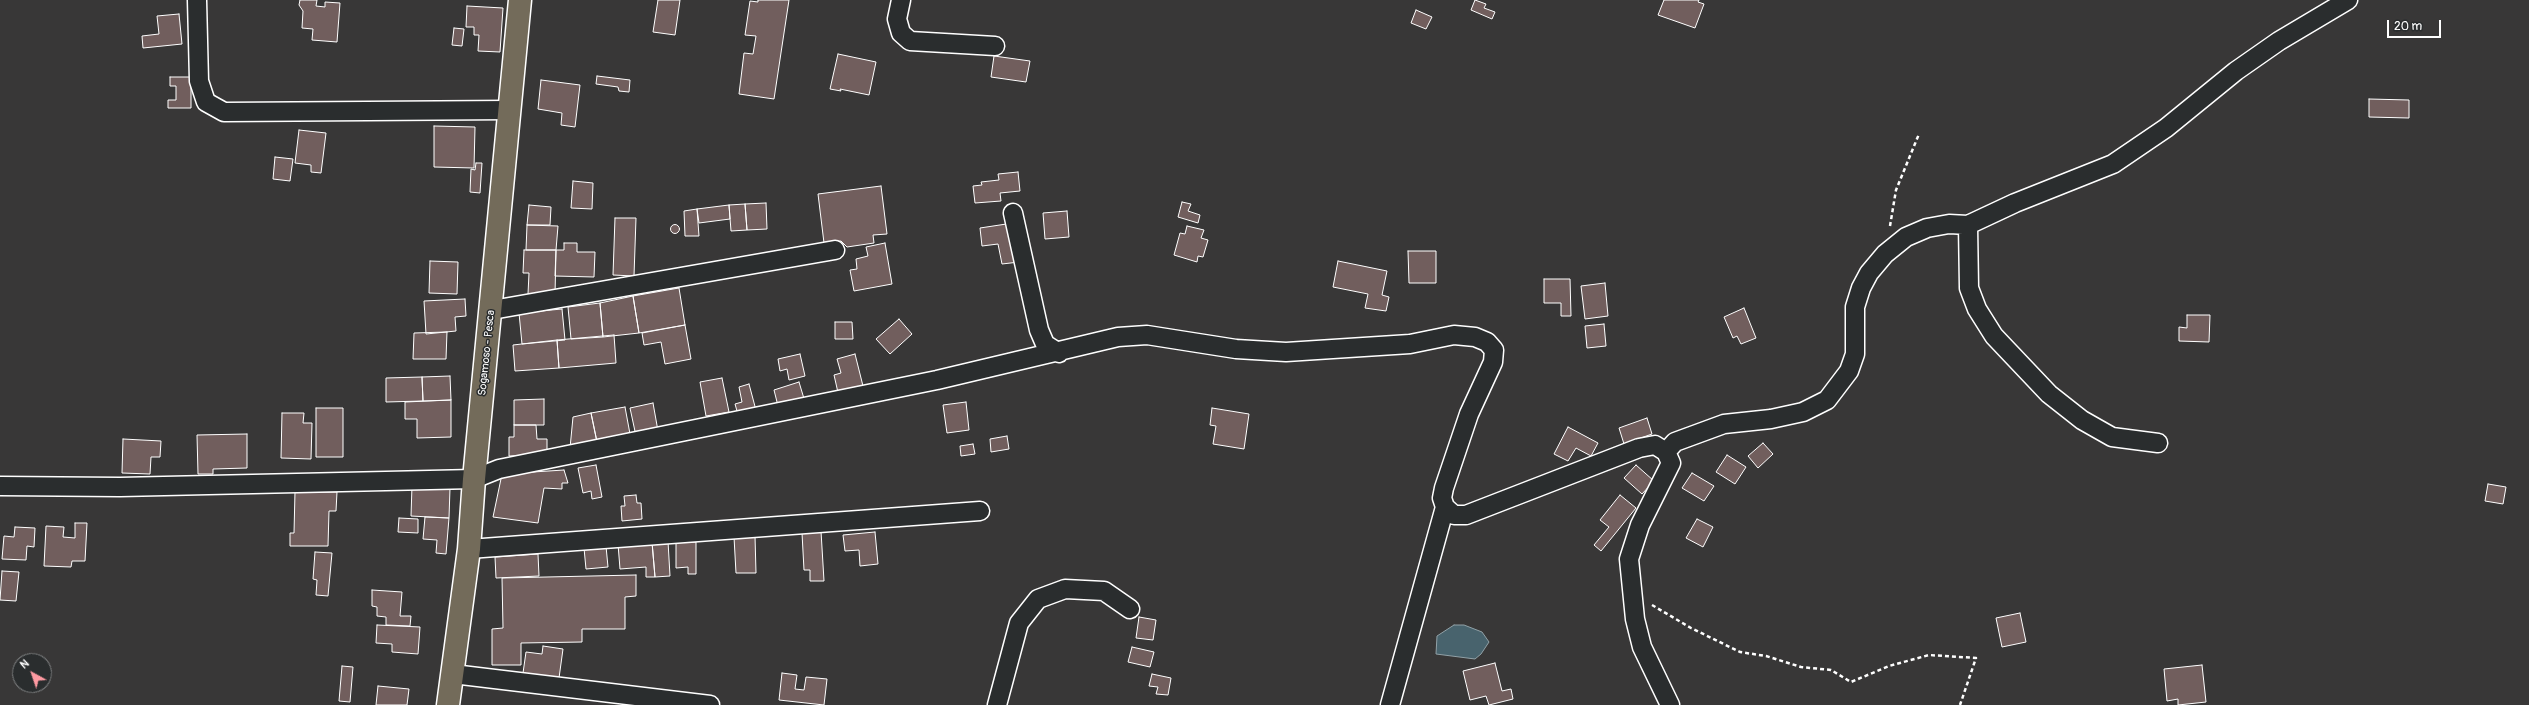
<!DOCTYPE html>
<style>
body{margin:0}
#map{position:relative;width:2529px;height:705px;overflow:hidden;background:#383737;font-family:Pangolin,sans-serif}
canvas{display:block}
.north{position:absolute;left:12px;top:653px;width:40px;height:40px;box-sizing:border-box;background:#2a2d2e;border:1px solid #7f8182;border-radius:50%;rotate:320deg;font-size:11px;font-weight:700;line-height:16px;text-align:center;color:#fff}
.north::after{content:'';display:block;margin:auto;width:14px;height:18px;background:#ff9aa2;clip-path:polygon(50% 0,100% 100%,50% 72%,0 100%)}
.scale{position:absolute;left:2387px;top:20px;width:54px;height:18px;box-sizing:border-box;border:2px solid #fff;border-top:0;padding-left:5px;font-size:12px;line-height:14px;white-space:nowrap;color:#fff;-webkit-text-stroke:3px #2a2d2e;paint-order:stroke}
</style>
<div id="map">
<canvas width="2529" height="705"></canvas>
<div class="north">N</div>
<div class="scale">20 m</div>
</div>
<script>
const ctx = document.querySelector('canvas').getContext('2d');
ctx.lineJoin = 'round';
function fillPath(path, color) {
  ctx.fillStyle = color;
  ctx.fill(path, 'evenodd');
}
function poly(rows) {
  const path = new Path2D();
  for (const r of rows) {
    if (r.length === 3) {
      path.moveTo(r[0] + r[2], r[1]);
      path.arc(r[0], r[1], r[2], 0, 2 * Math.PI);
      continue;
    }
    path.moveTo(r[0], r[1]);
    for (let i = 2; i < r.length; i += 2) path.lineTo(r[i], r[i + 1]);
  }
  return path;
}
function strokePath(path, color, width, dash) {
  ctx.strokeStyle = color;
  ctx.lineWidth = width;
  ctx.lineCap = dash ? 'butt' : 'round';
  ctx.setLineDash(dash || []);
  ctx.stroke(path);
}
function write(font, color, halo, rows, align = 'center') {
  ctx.font = font + ' Pangolin,sans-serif';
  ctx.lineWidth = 3;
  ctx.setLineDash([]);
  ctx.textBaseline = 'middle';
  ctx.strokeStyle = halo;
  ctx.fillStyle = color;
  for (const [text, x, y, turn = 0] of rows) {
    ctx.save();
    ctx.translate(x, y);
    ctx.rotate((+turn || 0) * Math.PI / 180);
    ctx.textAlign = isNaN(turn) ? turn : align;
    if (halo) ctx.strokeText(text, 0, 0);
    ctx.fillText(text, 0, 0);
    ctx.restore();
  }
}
const water = poly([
 [1454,625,1464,625,1482,632,1489,642,1481,654,1475,659,1436,654,1437,636,1454,625]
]);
const building = poly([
 [300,0,317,0,316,6,325,7,325,2,340,3,337,42,312,40,313,29,302,28,303,11,299,5,300,0],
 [658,0,680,0,675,35,653,32,658,0],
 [758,0,789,0,774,99,739,94,744,53,753,54,756,36,745,35,750,1,758,2,758,0],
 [1475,0,1486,4,1484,8,1495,12,1492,19,1471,10,1475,0],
 [1664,0,1699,0,1698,2,1704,4,1695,28,1658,15,1664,0],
 [467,6,503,8,500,52,478,51,479,35,474,35,474,27,466,27,467,6],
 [1416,10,1432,17,1426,29,1411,23,1416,10],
 [179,14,182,44,143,48,142,36,159,34,157,16,179,14],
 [454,28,464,29,462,46,452,45,454,28],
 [838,54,876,62,869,95,840,89,841,91,830,89,838,54],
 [994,56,1030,61,1026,82,991,77,994,56],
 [597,76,630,80,629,92,619,91,618,87,596,84,597,76],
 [170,77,191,77,191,108,168,108,168,100,176,100,176,86,170,86,170,77],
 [541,80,580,85,575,127,561,125,562,113,538,109,541,80],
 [2369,99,2409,100,2409,118,2369,117,2369,99],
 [434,126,475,127,474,168,434,167,434,126],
 [299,130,326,133,321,173,311,172,311,165,295,163,299,130],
 [275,157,293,159,290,181,273,179,275,157],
 [476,163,482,163,480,193,470,192,471,169,475,170,476,163],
 [1018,172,1020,191,1000,193,1001,201,975,203,973,186,982,185,981,182,999,180,998,174,1018,172],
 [573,181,593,183,592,209,571,208,573,181],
 [881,186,887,234,873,235,874,243,847,247,841,241,824,243,818,194,881,186],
 [1182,202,1191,204,1188,211,1200,215,1198,223,1178,217,1182,202],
 [766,203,767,229,747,230,745,204,766,203],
 [745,204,747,230,731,231,729,205,745,204],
 [529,205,551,207,550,225,527,225,529,205],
 [729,205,730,219,699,223,697,209,729,205],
 [697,209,699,236,685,236,684,211,697,209],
 [1067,211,1069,237,1045,239,1043,213,1067,211],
 [615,218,636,218,634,276,613,275,615,218],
 [1013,223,1019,262,1002,264,998,244,982,246,980,228,1013,223],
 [675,229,4.5],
 [527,225,558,226,556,250,526,250,527,225],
 [1187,226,1204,230,1201,238,1208,240,1203,257,1198,256,1197,262,1174,255,1180,233,1185,234,1187,226],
 [564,243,577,243,577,252,595,252,594,277,555,276,556,250,564,250,564,243],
 [885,243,892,284,854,291,850,270,857,269,856,259,868,256,866,247,885,243],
 [524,250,556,250,555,295,528,294,529,273,523,273,524,250],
 [1408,251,1436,251,1436,283,1409,283,1408,251],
 [430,261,458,262,457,294,429,293,430,261],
 [1338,261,1387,271,1382,295,1389,297,1386,311,1365,308,1368,294,1333,287,1338,261],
 [1544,279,1570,279,1571,316,1561,316,1561,303,1544,303,1544,279],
 [1605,283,1608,316,1585,319,1581,286,1605,283],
 [679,288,685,325,639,333,633,296,679,288],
 [633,296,639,333,603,337,600,303,633,296],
 [465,299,466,316,455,317,456,331,426,334,424,301,465,299],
 [600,303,603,337,571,339,568,307,600,303],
 [1744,308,1756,338,1741,344,1737,336,1733,338,1724,317,1744,308],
 [562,309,565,340,522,344,519,313,562,309],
 [2187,315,2210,315,2209,342,2179,341,2179,327,2187,328,2187,315],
 [899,319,912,334,890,354,876,339,899,319],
 [835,322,852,322,853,339,835,339,835,322],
 [1604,324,1606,346,1587,348,1585,326,1604,324],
 [685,325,691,359,665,364,661,342,644,345,642,333,685,325],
 [447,332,446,359,413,359,414,333,447,332],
 [614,335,616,363,559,368,557,340,614,335],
 [557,340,559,368,515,371,513,345,557,340],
 [800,354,805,376,789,380,787,369,780,371,778,359,800,354],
 [855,354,864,390,839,397,834,375,841,373,837,359,855,354],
 [450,376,451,400,423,401,422,377,450,376],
 [422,377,423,401,386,402,386,378,422,377],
 [722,378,729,412,706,416,700,382,722,378],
 [799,382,805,402,779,410,774,390,799,382],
 [749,384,757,414,739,418,735,404,742,402,739,387,749,384],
 [544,399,544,425,514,425,514,400,544,399],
 [451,400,451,437,417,438,417,419,405,419,405,402,451,400],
 [966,402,969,430,947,433,943,405,966,402],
 [653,403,658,431,636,436,630,408,653,403],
 [625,407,630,434,597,442,591,413,625,407],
 [316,408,343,408,343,457,316,457,316,408],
 [1212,408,1249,414,1244,449,1213,444,1216,426,1210,425,1212,408],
 [282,413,304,413,303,423,312,423,311,459,281,458,282,413],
 [591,413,597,442,570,448,573,417,591,413],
 [1647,418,1652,434,1624,444,1619,428,1647,418],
 [514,425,536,425,537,439,547,439,547,455,509,456,509,437,514,437,514,425],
 [1568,427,1598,443,1591,456,1576,448,1568,461,1554,454,1568,427],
 [247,434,247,468,213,469,213,474,198,474,197,435,247,434],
 [1007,436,1009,449,991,452,990,439,1007,436],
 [123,439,161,441,160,457,151,457,150,474,122,473,123,439],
 [1763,443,1773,454,1758,468,1748,456,1763,443],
 [973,444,975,454,961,456,960,446,973,444],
 [1727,455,1746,467,1735,484,1716,472,1727,455],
 [596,465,602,497,592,499,591,491,583,493,578,468,596,465],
 [1636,465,1654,481,1642,494,1624,478,1636,465],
 [564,470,568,483,562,483,562,489,544,488,538,523,493,517,502,474,564,470],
 [1692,473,1714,486,1704,501,1682,488,1692,473],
 [2488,484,2506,487,2503,504,2485,501,2488,484],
 [412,486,450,488,449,518,411,516,412,486],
 [295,492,337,492,336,511,329,511,328,546,290,546,290,533,294,533,295,492],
 [636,495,637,503,641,503,642,519,622,521,621,506,625,506,624,496,636,495],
 [1620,495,1636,508,1601,551,1594,545,1609,527,1600,520,1620,495],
 [425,517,449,518,446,554,436,553,437,540,423,539,425,517],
 [399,518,418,519,418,533,398,532,399,518],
 [1697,519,1713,527,1703,547,1686,538,1697,519],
 [75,523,87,523,85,561,72,561,71,567,44,566,46,526,64,527,63,537,75,538,75,523],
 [15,527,35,528,34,547,27,546,26,560,2,559,4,536,14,537,15,527],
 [821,531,824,581,810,581,810,570,804,570,802,533,821,531],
 [875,532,878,564,860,566,859,550,845,551,843,535,875,532],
 [755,536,756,573,736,573,734,537,755,536],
 [668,541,670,576,655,577,652,542,668,541],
 [652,542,655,577,646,577,646,567,620,569,618,544,652,542],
 [676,542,696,542,696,574,688,574,688,567,676,568,676,542],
 [606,546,608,567,586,569,584,548,606,546],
 [315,552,332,553,328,596,316,595,317,580,313,579,315,552],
 [538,554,539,576,496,578,495,557,538,554],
 [2,571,19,572,16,601,0,600,2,571],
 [636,575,636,596,625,597,625,629,582,629,582,642,521,643,521,665,492,665,492,629,503,628,502,578,636,575],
 [372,590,402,592,400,616,411,616,410,626,386,625,386,617,377,616,377,607,372,606,372,590],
 [2020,613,2026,642,2002,647,1996,618,2020,613],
 [1139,617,1156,620,1153,640,1136,638,1139,617],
 [377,625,420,627,418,654,392,652,392,644,376,643,377,625],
 [543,646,563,649,559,678,523,673,526,652,542,654,543,646],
 [1132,647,1154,652,1150,667,1128,662,1132,647],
 [1495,663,1502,691,1511,689,1513,699,1489,705,1486,696,1470,700,1463,671,1495,663],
 [2202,665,2206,702,2178,705,2178,699,2167,701,2164,669,2202,665],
 [342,666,353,667,350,702,339,701,342,666],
 [782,673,797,675,795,689,804,690,806,677,827,679,824,705,779,700,782,673],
 [1152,674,1171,678,1168,695,1156,694,1158,687,1149,686,1152,674],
 [378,686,409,689,407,705,376,705,378,686]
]);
const path = poly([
 [1890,226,1896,190,1919,134],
 [1652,605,1691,628,1740,652,1766,656,1801,667,1831,670,1851,682,1889,666,1929,655,1976,658,1960,705]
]);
const minor = poly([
 [197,0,199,81,206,102,224,112,510,110],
 [901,0,897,19,901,33,910,41,995,46],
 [1013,213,1039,330,1045,344,1059,353],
 [1968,225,1969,288,1977,309,1994,336,2049,394,2082,420,2112,437,2158,443],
 [492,310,835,250],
 [1666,452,1675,442,1724,424,1771,419,1803,412,1827,400,1849,371,1855,354,1855,307,1861,288,1869,273,1885,254,1906,237,1927,228,1949,224,1968,225,2015,203,2113,164,2166,128,2236,71,2279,41,2348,0],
 [0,486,120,487,474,479,499,469,937,380,1118,337,1147,335,1236,349,1286,352,1410,344,1454,335,1475,337,1487,342,1494,350,1493,362,1469,414,1444,488,1442,498,1445,507,1454,515,1466,515,1639,448,1655,445,1666,452,1671,463,1640,525,1629,559,1635,619,1642,647,1670,705],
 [469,549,980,511],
 [453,674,710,705],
 [997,705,1019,623,1038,599,1065,589,1104,591,1130,609],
 [1390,705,1445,507]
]);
const major = poly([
 [448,705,469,549,474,479,520,0]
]);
const streetNames = [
 ["Sogamoso - Pesca",487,353,-84]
];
fillPath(water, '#48636d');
strokePath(water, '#91a1a7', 1);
fillPath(building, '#715e5d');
strokePath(building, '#fff', 1);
strokePath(minor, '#fff', 21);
strokePath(major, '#fff', 25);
strokePath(path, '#fff', 2.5, [4, 3]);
strokePath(minor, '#2a2d2e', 18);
strokePath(major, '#736b5a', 22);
write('11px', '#fff', '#2a2d2e', streetNames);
</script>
